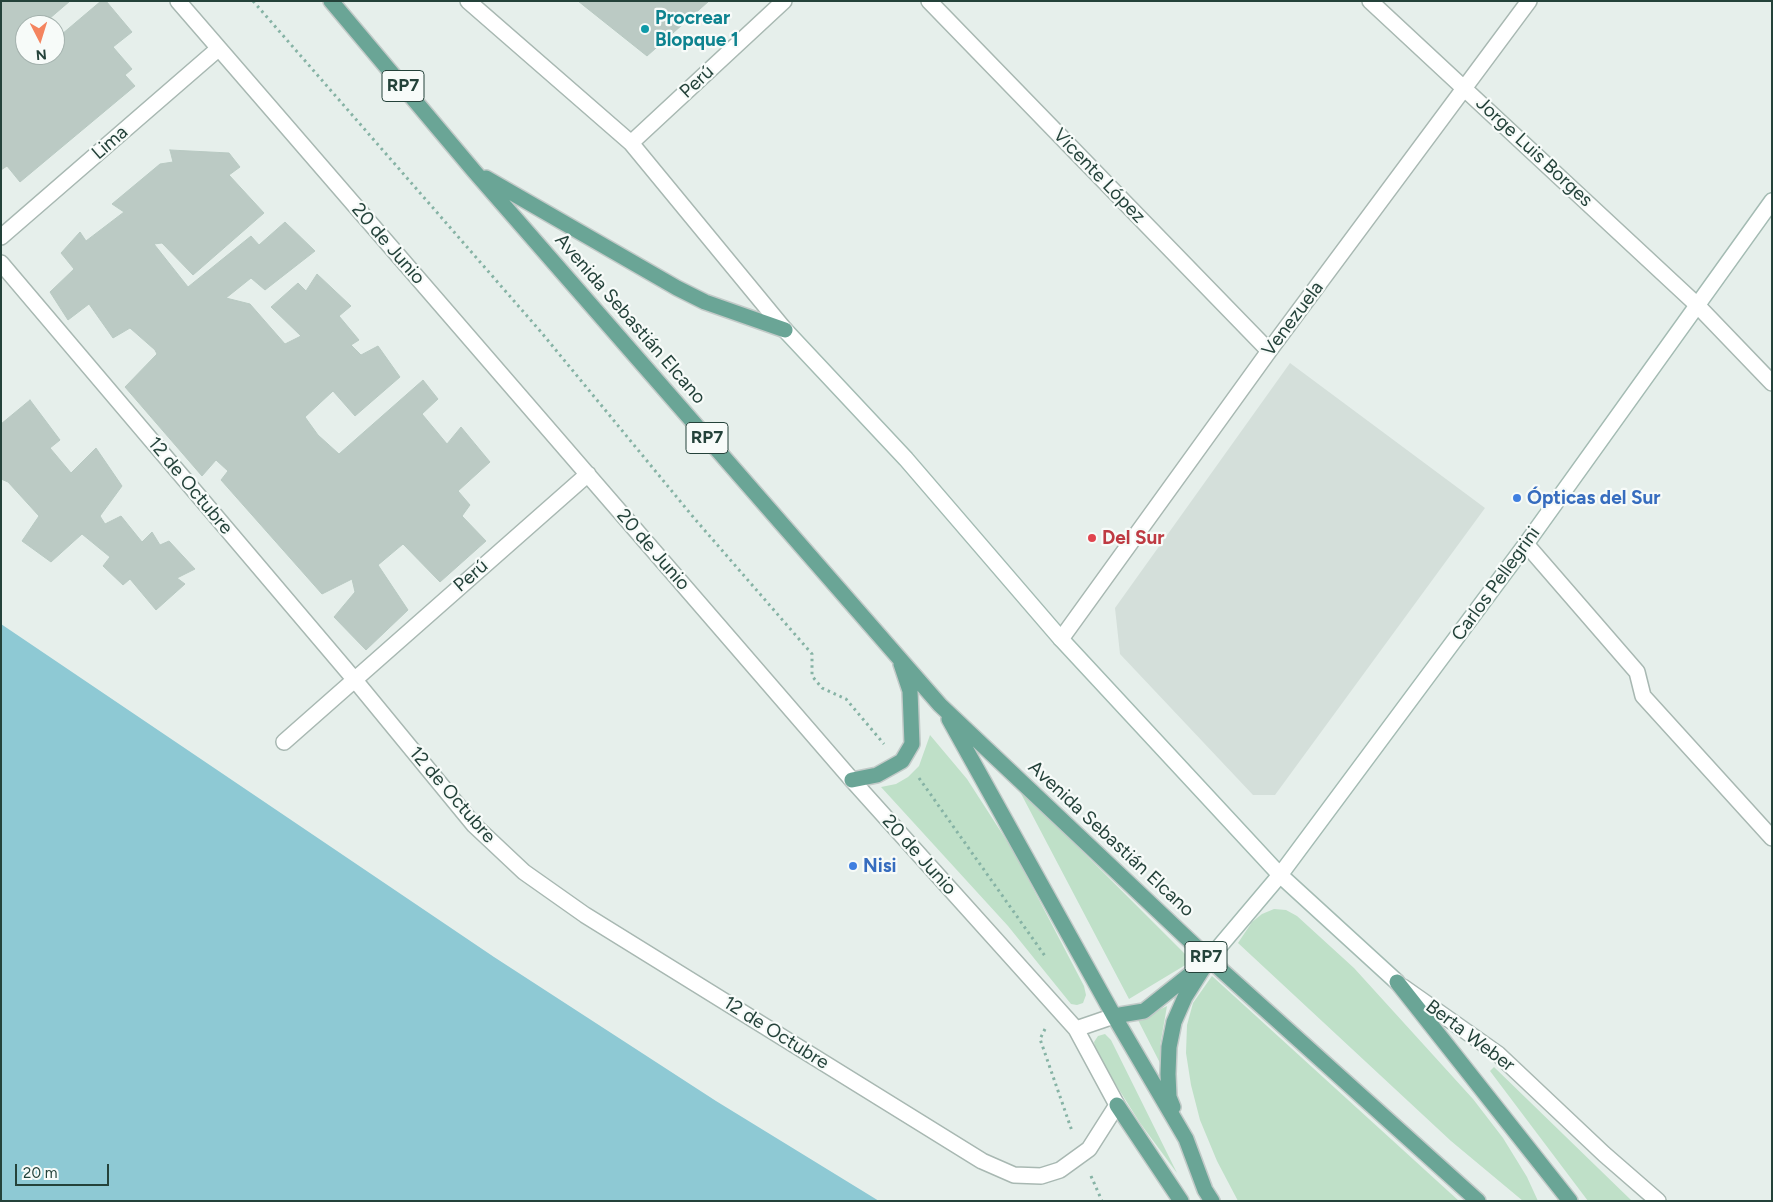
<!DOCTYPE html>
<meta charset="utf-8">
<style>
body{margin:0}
#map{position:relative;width:1773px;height:1202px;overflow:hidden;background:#e6efeb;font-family:Figtree,sans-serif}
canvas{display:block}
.frame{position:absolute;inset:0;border:2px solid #24423a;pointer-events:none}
.north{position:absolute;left:15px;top:15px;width:50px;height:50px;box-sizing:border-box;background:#f7fbf9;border:1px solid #a3b1ad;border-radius:50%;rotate:175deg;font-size:14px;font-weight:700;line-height:20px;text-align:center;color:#24423a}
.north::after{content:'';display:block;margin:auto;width:18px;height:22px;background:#f4845f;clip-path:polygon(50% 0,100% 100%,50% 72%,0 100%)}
.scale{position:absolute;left:15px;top:1164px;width:94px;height:22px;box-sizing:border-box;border:2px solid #24423a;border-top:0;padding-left:6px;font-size:15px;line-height:18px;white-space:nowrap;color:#24423a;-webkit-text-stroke:4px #f7fbf9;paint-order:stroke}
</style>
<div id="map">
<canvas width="1773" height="1202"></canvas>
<div class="frame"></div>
<div class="north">N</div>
<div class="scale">20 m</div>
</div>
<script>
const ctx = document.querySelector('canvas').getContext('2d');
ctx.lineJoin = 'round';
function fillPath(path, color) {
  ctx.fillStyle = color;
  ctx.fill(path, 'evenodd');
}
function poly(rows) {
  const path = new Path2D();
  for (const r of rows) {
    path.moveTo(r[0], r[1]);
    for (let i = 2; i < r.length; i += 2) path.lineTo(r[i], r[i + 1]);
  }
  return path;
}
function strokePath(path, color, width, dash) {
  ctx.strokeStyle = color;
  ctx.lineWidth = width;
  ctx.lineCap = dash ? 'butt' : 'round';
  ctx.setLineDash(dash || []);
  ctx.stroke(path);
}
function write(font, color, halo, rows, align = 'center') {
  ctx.font = font + ' Figtree,sans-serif';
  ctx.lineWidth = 4.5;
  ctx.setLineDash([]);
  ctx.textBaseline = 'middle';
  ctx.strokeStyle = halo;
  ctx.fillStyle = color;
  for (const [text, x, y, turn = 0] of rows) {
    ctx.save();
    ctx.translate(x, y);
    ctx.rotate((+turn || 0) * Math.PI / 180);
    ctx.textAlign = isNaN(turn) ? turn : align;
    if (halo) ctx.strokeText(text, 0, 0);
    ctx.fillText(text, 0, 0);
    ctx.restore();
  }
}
const built = poly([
 [1290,363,1485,508,1275,795,1253,795,1120,654,1115,608]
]);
const green = poly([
 [930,735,967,779,1014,852,1084,986,1086,995,1083,1003,1077,1005,1071,1004,1008,926,881,787,896,784,908,777,919,766],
 [1017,786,1192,961,1129,999],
 [1274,909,1286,910,1297,916,1354,968,1473,1099,1503,1138,1527,1177,1538,1201,1523,1201,1451,1141,1238,943,1252,922,1262,914],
 [1212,976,1459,1201,1238,1201,1217,1161,1200,1120,1191,1085,1186,1053,1187,1025,1193,1003],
 [1167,1006,1160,1046,1160,1063,1138,1020],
 [1105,1034,1111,1040,1177,1173,1140,1123,1096,1053,1094,1042,1098,1036],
 [1494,1067,1632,1201,1588,1201,1490,1071]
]);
const water = poly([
 [1,624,494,957,716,1101,879,1201,1,1201]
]);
const building = poly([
 [1,1,70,1,42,25,25,25,25,55,55,55,55,40,101,1,106,1,132,32,113,47,132,69,125,75,135,86,20,182,7,166,1,170,1,1],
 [578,1,709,1,647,56,578,1],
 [170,150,229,153,240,167,229,175,264,213,193,275,162,243,154,244,188,287,251,236,259,245,285,222,315,251,265,290,251,278,226,298,250,304,285,344,301,336,271,307,298,283,306,291,317,274,351,306,339,316,359,340,351,345,361,355,378,346,400,377,355,416,333,391,305,417,318,435,339,454,423,380,438,399,422,414,447,444,461,427,490,462,458,491,470,505,462,516,486,541,440,582,403,544,378,565,408,610,366,650,334,617,355,592,352,579,322,594,221,480,228,471,216,460,202,476,125,387,157,354,155,350,130,328,113,338,89,304,68,320,50,292,74,269,61,253,80,232,86,241,124,212,112,204,160,164,173,162,170,150],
 [30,400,60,440,50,448,71,473,96,448,122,486,100,516,105,524,121,516,142,542,152,532,160,545,169,541,195,569,177,578,185,584,156,610,130,579,123,585,103,566,110,557,82,534,51,562,22,541,39,516,8,482,1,479,1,424,30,400]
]);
const path = poly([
 [253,1,541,332,694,518,812,654,812,676,822,688,846,699,884,744],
 [919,778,1045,956],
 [1045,1029,1040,1039,1072,1131],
 [1091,1176,1102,1201]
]);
const street = poly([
 [468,1,631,143,785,330],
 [929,1,1269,351],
 [1370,1,1696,304,1772,383],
 [631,143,784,1],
 [1,237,218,49],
 [1,263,354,679,474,825,524,872,585,915,982,1161,1014,1175,1041,1176,1060,1170,1089,1149,1117,1105,1076,1029,852,780,178,1],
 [1526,544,1637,672,1643,696,1772,838],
 [1061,639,1269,351,1529,1],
 [284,742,588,474],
 [1403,987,1498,1054,1604,1154,1658,1201],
 [1076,1029,1114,1016]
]);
const secondary = poly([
 [785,330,906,459,1061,639,1280,875,1397,982],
 [1209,959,1280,875,1526,544,1772,201]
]);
const primary = poly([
 [331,1,474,171,940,705,1209,959,1478,1201],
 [486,178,677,288,705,302,785,330],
 [949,719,1114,1016,1186,1139,1205,1190,1212,1201],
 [852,780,877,775,902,761,912,744,910,691,901,664],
 [1397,982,1570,1201],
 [1114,1016,1144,1011,1198,968],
 [1117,1105,1181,1201],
 [1173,1107,1169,1097,1168,1074,1169,1047,1174,1022,1185,997,1209,959]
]);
const markers = [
 [645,29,5,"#0f9aa8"],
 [1517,498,5,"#3f7fe0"],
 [1092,538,5,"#e0444e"],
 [853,866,5,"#3f7fe0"]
];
const shields = [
 [403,86,42],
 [707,438,42],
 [1206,957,42]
];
const shieldNames = [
 ["RP7",403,86],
 ["RP7",707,438],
 ["RP7",1206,957]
];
const cultureNames = [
 ["Procrear",655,18],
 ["Blopque 1",655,40]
];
const streetNames = [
 ["Perú",697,82,-43],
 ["Lima",110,143,-41],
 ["Jorge Luis Borges",1534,152,43],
 ["Vicente López",1099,176,46],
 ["20 de Junio",388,244,49],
 ["Avenida Sebastián Elcano",630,319,49],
 ["Venezuela",1293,319,-53],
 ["12 de Octubre",190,486,50],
 ["20 de Junio",653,550,49],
 ["Perú",471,576,-41],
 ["Carlos Pellegrini",1496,584,-54],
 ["12 de Octubre",452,795,49],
 ["Avenida Sebastián Elcano",1111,839,43],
 ["20 de Junio",919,855,48],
 ["12 de Octubre",776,1033,32],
 ["Berta Weber",1470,1036,37]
];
const shopNames = [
 ["Ópticas del Sur",1527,498],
 ["Nisi",863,866]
];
const healthNames = [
 ["Del Sur",1102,538]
];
fillPath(built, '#d4dfda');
fillPath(green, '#bfe0c8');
fillPath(water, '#8ec9d4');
fillPath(building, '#bbcac4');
strokePath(building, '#b8c9c2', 1);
strokePath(street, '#a8b8b2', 18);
strokePath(secondary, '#a4bbb3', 18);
strokePath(primary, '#c2cac8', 18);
strokePath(path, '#86b3a5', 3, [2.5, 4]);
strokePath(street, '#fff', 15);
strokePath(secondary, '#fff', 15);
strokePath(primary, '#6aa596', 15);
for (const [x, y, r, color] of markers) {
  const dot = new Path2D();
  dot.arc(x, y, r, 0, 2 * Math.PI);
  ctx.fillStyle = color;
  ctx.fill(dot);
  strokePath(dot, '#f7fbf9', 2);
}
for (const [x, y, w] of shields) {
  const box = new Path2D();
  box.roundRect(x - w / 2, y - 15.5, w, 31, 4);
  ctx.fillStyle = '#f7fbf9';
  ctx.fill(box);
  strokePath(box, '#24423a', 1);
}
write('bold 18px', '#24423a', null, shieldNames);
write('bold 19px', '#0d838f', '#f7fbf9', cultureNames, 'left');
write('19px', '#24423a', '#f7fbf9', streetNames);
write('bold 19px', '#366cbe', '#f7fbf9', shopNames, 'left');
write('bold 19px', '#be3a42', '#f7fbf9', healthNames, 'left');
</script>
